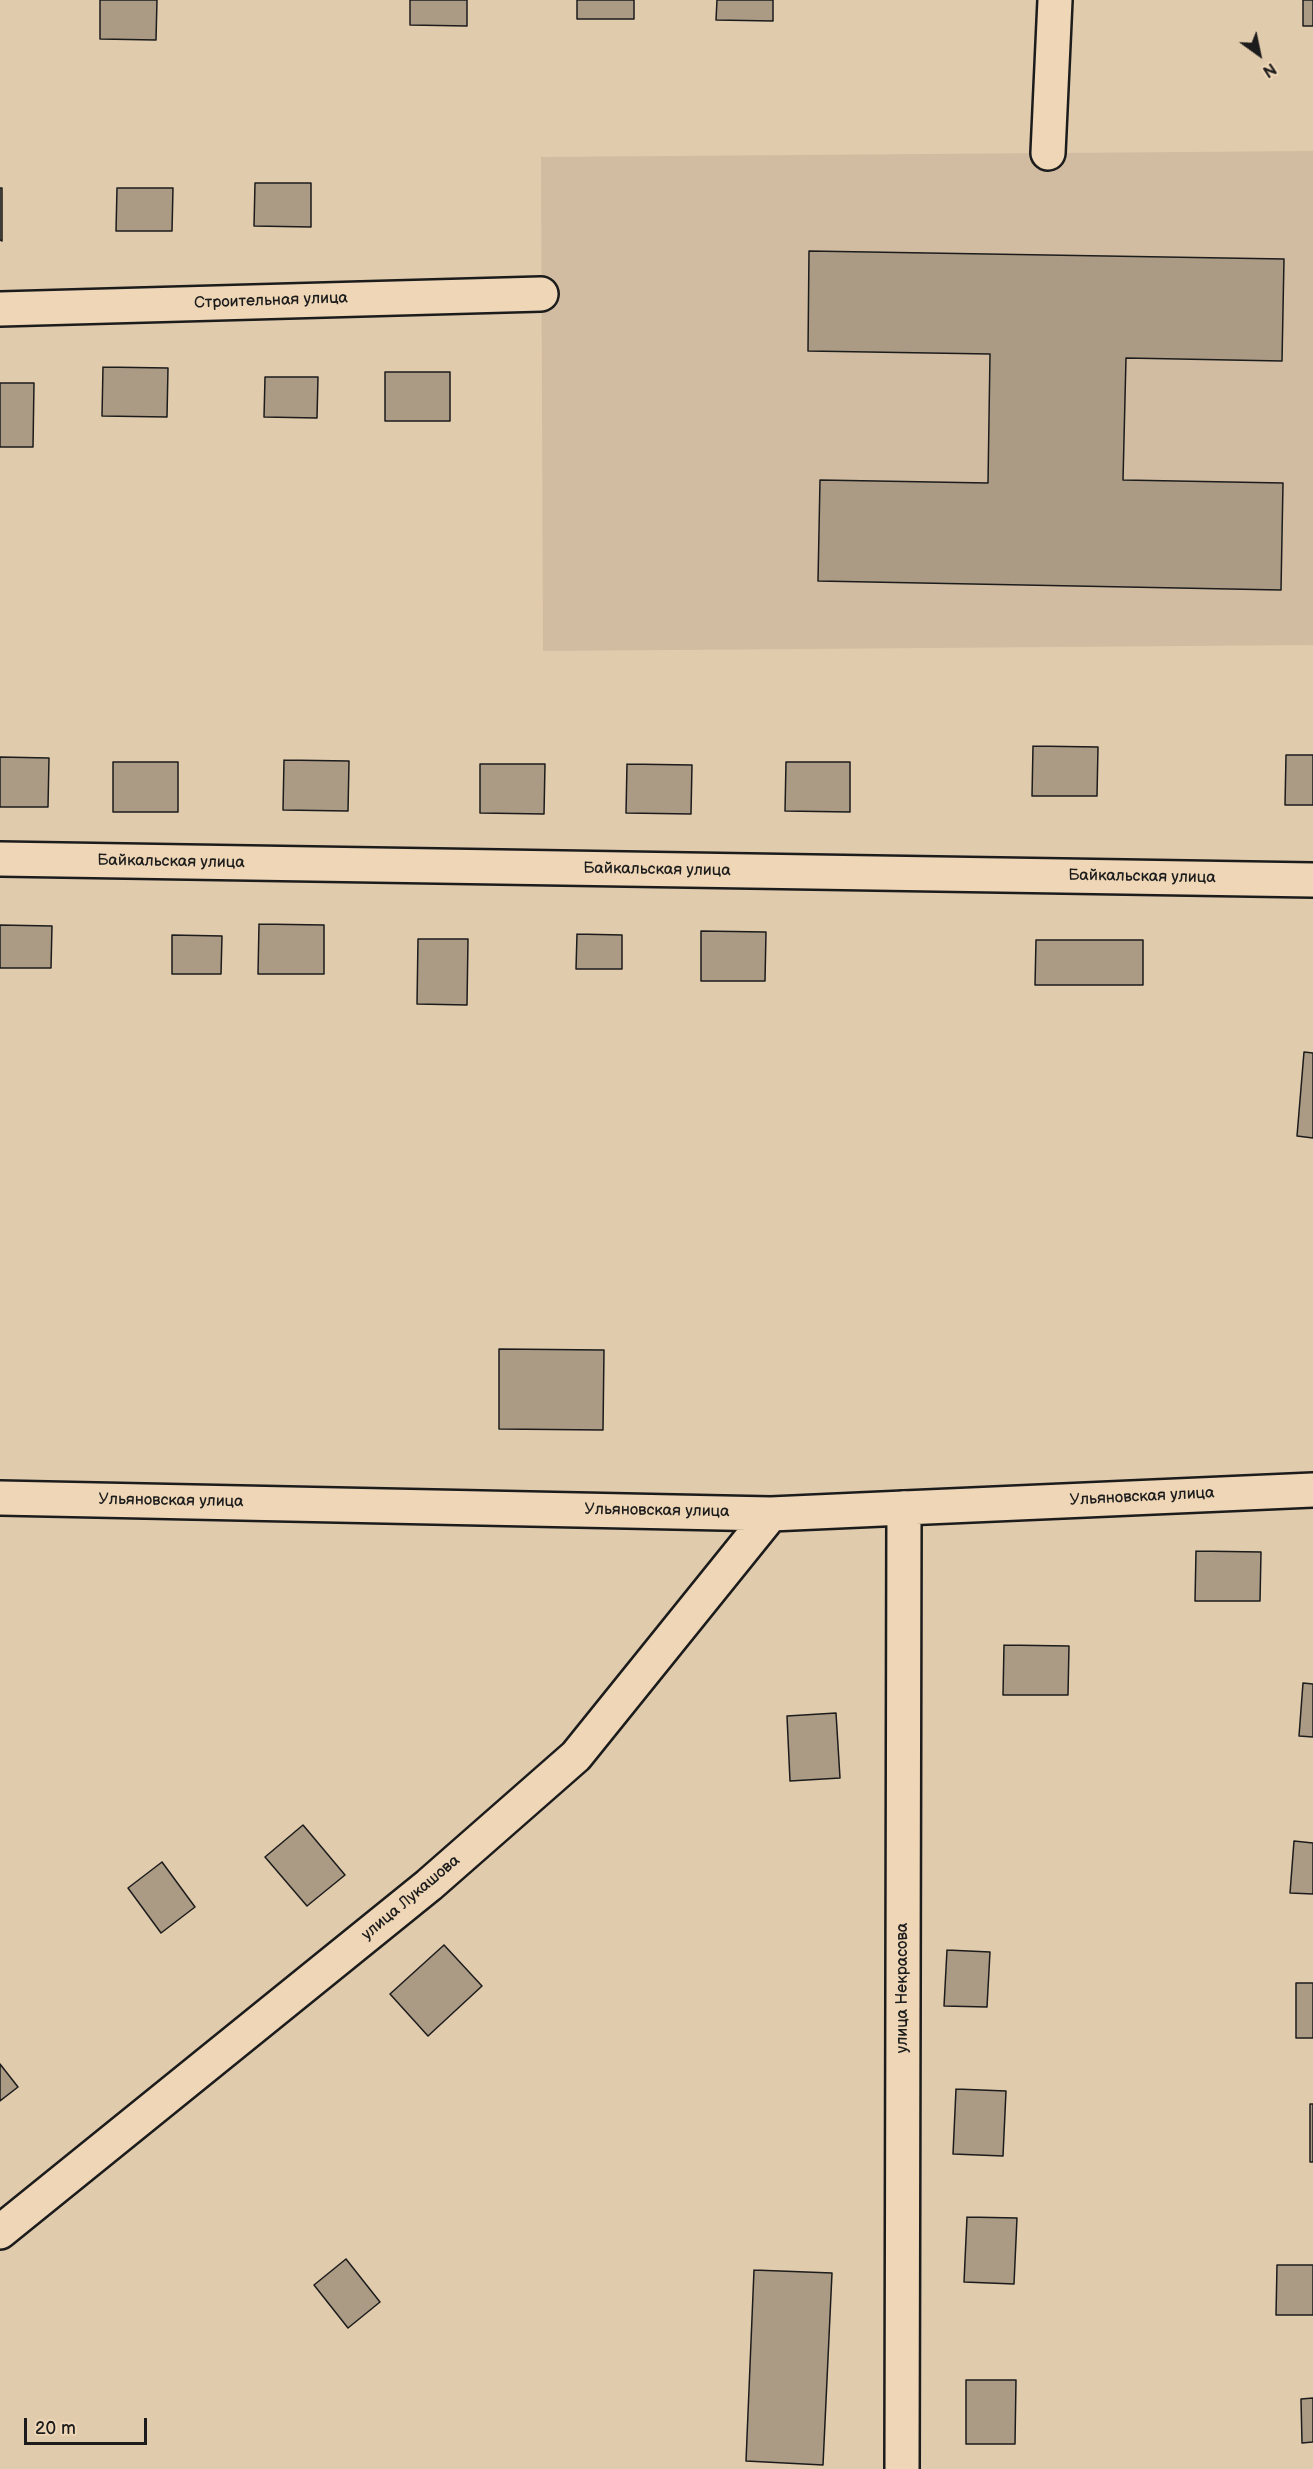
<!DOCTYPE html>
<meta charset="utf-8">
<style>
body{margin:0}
#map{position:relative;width:1313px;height:2469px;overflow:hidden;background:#e1cbad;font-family:"Balsamiq Sans",sans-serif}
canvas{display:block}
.north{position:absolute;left:1229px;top:24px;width:60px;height:60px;-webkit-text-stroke:4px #eed6b6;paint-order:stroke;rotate:147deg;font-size:16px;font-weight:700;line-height:24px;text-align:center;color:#1c1c1c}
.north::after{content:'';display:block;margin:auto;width:21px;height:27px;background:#1c1c1c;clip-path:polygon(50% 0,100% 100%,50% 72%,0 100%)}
.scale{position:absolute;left:24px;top:2418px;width:123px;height:27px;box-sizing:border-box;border:3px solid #1c1c1c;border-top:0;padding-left:8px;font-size:18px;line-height:21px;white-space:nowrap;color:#1c1c1c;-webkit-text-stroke:4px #eed6b6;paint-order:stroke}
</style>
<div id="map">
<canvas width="1313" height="2469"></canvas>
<div class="north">N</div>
<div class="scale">20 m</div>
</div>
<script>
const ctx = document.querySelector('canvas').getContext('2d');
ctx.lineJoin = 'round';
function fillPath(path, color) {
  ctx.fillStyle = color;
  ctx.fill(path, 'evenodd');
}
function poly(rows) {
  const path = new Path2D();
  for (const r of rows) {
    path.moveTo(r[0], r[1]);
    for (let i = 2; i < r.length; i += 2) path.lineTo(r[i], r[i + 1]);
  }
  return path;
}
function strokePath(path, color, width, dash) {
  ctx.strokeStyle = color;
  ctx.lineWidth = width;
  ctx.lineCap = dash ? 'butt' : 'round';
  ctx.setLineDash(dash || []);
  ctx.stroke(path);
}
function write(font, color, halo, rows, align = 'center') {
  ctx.font = font + ' "Balsamiq Sans",sans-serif';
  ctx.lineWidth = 4.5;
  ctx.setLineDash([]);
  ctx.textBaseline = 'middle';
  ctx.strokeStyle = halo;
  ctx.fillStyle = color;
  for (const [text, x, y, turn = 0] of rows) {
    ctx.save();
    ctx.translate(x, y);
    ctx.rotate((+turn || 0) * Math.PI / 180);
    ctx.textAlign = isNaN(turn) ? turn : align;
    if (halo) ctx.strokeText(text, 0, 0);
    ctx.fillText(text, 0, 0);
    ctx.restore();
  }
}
const built = poly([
 [1313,151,1313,645,543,651,541,157]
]);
const building = poly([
 [100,0,157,0,156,40,100,39,100,0],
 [410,0,467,0,467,26,410,25,410,0],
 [577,0,634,0,634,19,577,19,577,0],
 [717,0,773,0,773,21,716,20,717,0],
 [1303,0,1313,0,1313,26,1303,26,1303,0],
 [255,183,311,183,311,227,254,226,255,183],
 [0,188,2,188,2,241,0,240,0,188],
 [117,188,173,188,172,231,116,231,117,188],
 [809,251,1284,259,1282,361,1126,358,1123,480,1283,483,1281,590,818,581,820,480,988,483,990,354,808,351,809,251],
 [103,367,168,368,167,417,102,416,103,367],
 [385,372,450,372,450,421,385,421,385,372],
 [265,377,318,377,317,418,264,417,265,377],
 [0,383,34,383,33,447,0,447,0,383],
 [1033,746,1098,747,1097,796,1032,796,1033,746],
 [1286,755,1313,755,1313,805,1285,805,1286,755],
 [0,757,49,758,48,807,0,807,0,757],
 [284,760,349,761,348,811,283,810,284,760],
 [113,762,178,762,178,812,113,812,113,762],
 [786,762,850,762,850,812,785,811,786,762],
 [480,764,545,764,544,814,480,813,480,764],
 [627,764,692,765,691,814,626,813,627,764],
 [259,924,324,925,324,974,258,974,259,924],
 [0,925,52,926,51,968,0,968,0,925],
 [701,931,766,932,765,981,701,981,701,931],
 [577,934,622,935,622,969,576,969,577,934],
 [172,935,222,936,221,974,172,974,172,935],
 [418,939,468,939,467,1005,417,1004,418,939],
 [1036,940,1143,940,1143,985,1035,985,1036,940],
 [1304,1052,1313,1053,1313,1138,1297,1136,1304,1052],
 [499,1349,604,1350,603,1430,499,1429,499,1349],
 [1196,1551,1261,1552,1260,1601,1195,1601,1196,1551],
 [1004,1645,1069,1646,1068,1695,1003,1695,1004,1645],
 [1303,1683,1313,1684,1313,1737,1299,1736,1303,1683],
 [836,1713,840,1778,790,1781,787,1716,836,1713],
 [303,1825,345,1875,307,1906,265,1857,303,1825],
 [1294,1841,1313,1843,1313,1894,1290,1893,1294,1841],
 [162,1862,195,1907,161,1933,128,1888,162,1862],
 [444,1945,482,1986,428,2036,390,1994,444,1945],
 [947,1950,990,1952,987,2007,944,2006,947,1950],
 [1296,1983,1313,1983,1313,2038,1296,2038,1296,1983],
 [0,2064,18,2087,0,2101,0,2064],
 [956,2089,1006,2091,1003,2156,953,2154,956,2089],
 [1310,2104,1313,2104,1313,2162,1310,2162,1310,2104],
 [967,2217,1017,2218,1014,2284,964,2282,967,2217],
 [346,2259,380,2302,348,2328,314,2285,346,2259],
 [1277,2265,1313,2265,1313,2315,1276,2315,1277,2265],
 [754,2270,832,2273,823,2465,746,2461,754,2270],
 [966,2380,1016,2380,1015,2444,966,2444,966,2380],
 [1313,2398,1313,2442,1302,2443,1301,2399,1313,2398]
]);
const street = poly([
 [1048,153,1055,0],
 [0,309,541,294],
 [0,859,1313,880],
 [0,1498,771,1514,904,1508],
 [0,2232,429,1885,576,1756,771,1514]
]);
const secondary = poly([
 [902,2469,904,1508,1313,1490]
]);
const streetNames = [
 ["Строительная улица",271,301,-2],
 ["Байкальская улица",171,862,1],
 ["Байкальская улица",657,870,1],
 ["Байкальская улица",1142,877,1],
 ["Ульяновская улица",1142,1497,-3],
 ["Ульяновская улица",171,1501,1],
 ["Ульяновская улица",657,1511,1],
 ["улица Лукашова",411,1898,-40],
 ["улица Некрасова",903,1988,-90]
];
fillPath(built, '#d1bca1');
fillPath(building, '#ab9a84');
strokePath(building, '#1c1c1c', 1.5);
strokePath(street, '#1c1c1c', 38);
strokePath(secondary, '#1c1c1c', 38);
strokePath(street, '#eed6b6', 33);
strokePath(secondary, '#eed6b6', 33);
write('16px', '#1c1c1c', '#eed6b6', streetNames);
</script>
